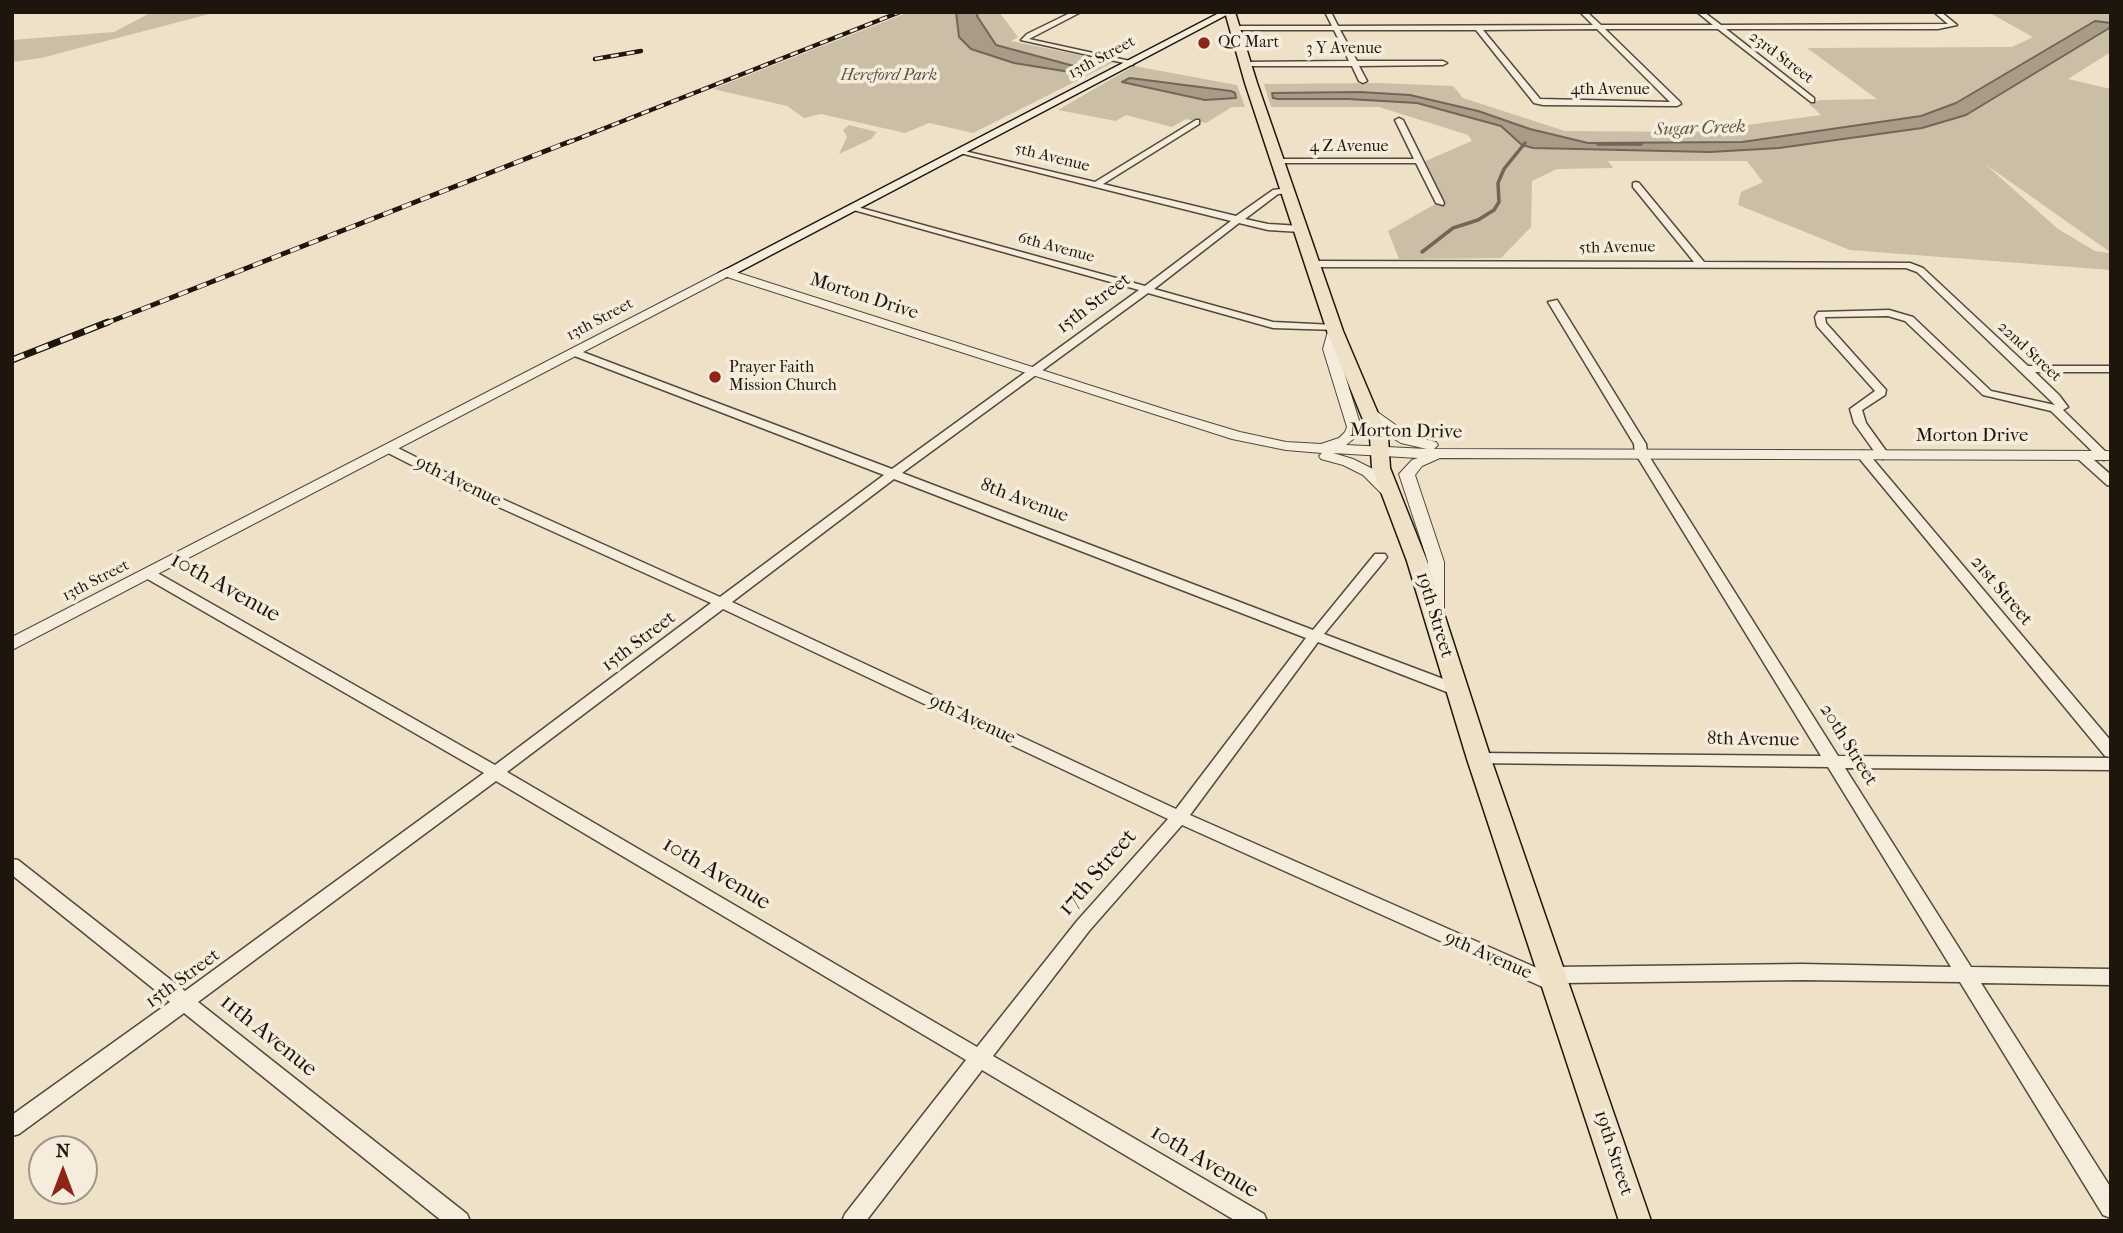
<!DOCTYPE html>
<style>
body{margin:0}
#map{position:relative;width:2123px;height:1233px;overflow:hidden;background:#efe1c7;font-family:"IM FELL French Canon",serif}
canvas{display:block}
.frame{position:absolute;inset:0;border:14px solid #1e160d;pointer-events:none}
.north{position:absolute;left:28px;top:1135px;width:70px;height:70px;box-sizing:border-box;background:#f5ecdb;border:2px solid #9f9689;border-radius:50%;rotate:0deg;font-size:19px;font-weight:700;line-height:28px;text-align:center;color:#1e160d}
.north::after{content:'';display:block;margin:auto;width:24px;height:32px;background:#8f2418;clip-path:polygon(50% 0,100% 100%,50% 72%,0 100%)}
</style>
<div id="map">
<canvas width="2123" height="1233"></canvas>
<div class="frame"></div>
<div class="north">N</div>
</div>
<script>
const ctx = document.querySelector('canvas').getContext('2d');
ctx.lineJoin = 'round';
function fillPath(path, color) {
  ctx.fillStyle = color;
  ctx.fill(path, 'evenodd');
}
function poly(rows) {
  const path = new Path2D();
  for (const r of rows) {
    path.moveTo(r[0], r[1]);
    for (let i = 2; i < r.length; i += 2) path.lineTo(r[i], r[i + 1]);
  }
  return path;
}
function strokePath(path, color, width, dash) {
  ctx.strokeStyle = color;
  ctx.lineWidth = width;
  ctx.lineCap = dash ? 'butt' : 'round';
  ctx.setLineDash(dash || []);
  ctx.stroke(path);
}
function write(font, color, halo, rows, align = 'center') {
  ctx.font = font + ' "IM FELL French Canon",serif';
  ctx.lineWidth = 7;
  ctx.setLineDash([]);
  ctx.textBaseline = 'middle';
  ctx.strokeStyle = halo;
  ctx.fillStyle = color;
  for (const [text, x, y, turn = 0] of rows) {
    ctx.save();
    ctx.translate(x, y);
    ctx.rotate((+turn || 0) * Math.PI / 180);
    ctx.textAlign = isNaN(turn) ? turn : align;
    if (halo) ctx.strokeText(text, 0, 0);
    ctx.fillText(text, 0, 0);
    ctx.restore();
  }
}
const green = poly([
 [152,12,217,12,41,58,12,62,12,40,114,32],
 [909,12,999,12,1018,37,1011,41,1114,62,973,133,929,123,905,133,821,114,804,118,787,106,713,89],
 [1988,12,2111,12,2111,52,2068,79,2111,89,2111,270,1850,250,1738,205,1741,192,1763,182,1747,161,1608,161,1613,168,1557,169,1532,181,1531,227,1501,258,1399,259,1388,231,1442,200,1423,162,1472,141,1468,135,1379,107,1271,107,1264,84,1377,83,1453,86,1463,98,1565,131,1695,132,1821,115,1809,104,1820,100,1877,99,1807,48,2012,47,2033,37],
 [1985,164,2110,252,2110,253,2095,251,2058,229],
 [1134,66,1237,85,1245,107,1232,107,1206,123,1186,119,1172,127,1126,115,1116,121,1058,110],
 [849,125,877,132,871,139,839,154,847,137,843,130]
]);
const water = poly([
 [956,12,978,12,977,16,996,45,1085,69,1076,73,1014,63,971,49,959,37,956,12],
 [2095,21,2111,23,2111,27,1966,115,1922,128,1779,148,1710,152,1533,148,1522,145,1501,126,1417,103,1348,99,1278,99,1273,98,1272,93,1360,92,1410,95,1478,111,1530,129,1588,143,1742,142,1921,116,1956,103,2095,21],
 [1130,78,1231,91,1235,93,1236,98,1205,100,1122,82,1130,78]
]);
const stream = poly([
 [1598,144,1641,144],
 [1422,252,1453,228,1478,220,1494,210,1499,202,1498,183,1504,169,1525,143]
]);
const minor = poly([
 [1072,12,1081,12,1029,39,1130,61,1133,65,1021,40,1027,34,1072,12],
 [1325,12,1331,12,1338,26,1593,25,1580,12,1587,12,1601,25,1713,25,1697,12,1704,12,1721,25,1948,24,1934,12,1941,12,1957,25,1938,29,1726,29,1814,98,1814,102,1811,102,1718,29,1605,29,1680,102,1681,104,1677,106,1543,105,1534,103,1476,30,1340,30,1357,61,1443,61,1447,63,1443,65,1359,66,1367,81,1363,83,1359,81,1352,66,1246,66,1242,64,1246,62,1349,61,1334,30,1235,30,1232,28,1235,26,1332,26,1325,12],
 [1597,29,1670,102,1540,99,1483,30,1597,29],
 [1399,118,1403,120,1444,203,1443,205,1436,203,1416,163,1279,163,1275,161,1279,159,1414,159,1395,120,1399,118],
 [1196,120,1199,120,1199,124,1103,184,1236,216,1273,190,1288,188,1291,189,1291,193,1278,194,1245,219,1268,224,1301,226,1306,229,1301,232,1268,230,1239,223,1154,289,1273,322,1334,325,1339,328,1338,330,1273,328,1148,293,902,473,1313,630,1375,554,1385,554,1387,557,1385,560,1324,634,1462,686,1464,690,1462,694,1452,694,1318,642,1190,815,1546,972,1554,967,1802,964,1951,967,1828,767,1473,763,1471,759,1473,755,1479,753,1821,756,1635,453,1634,444,1548,302,1557,300,1646,444,1647,453,1838,756,2111,758,2111,770,1845,768,1971,967,2111,969,2111,985,1981,983,2111,1188,2111,1218,2103,1215,1960,982,1802,980,1564,983,1563,990,1556,993,1182,825,1089,931,993,1056,1264,1214,1267,1221,1236,1221,982,1070,866,1221,842,1221,845,1214,966,1060,496,781,198,1002,467,1214,470,1221,442,1221,184,1013,19,1134,12,1136,12,1115,170,1002,12,875,12,859,18,860,185,991,484,773,144,577,142,574,144,571,154,571,495,765,711,603,461,490,386,452,386,446,394,446,469,484,720,597,884,475,572,355,572,351,580,351,892,469,1139,290,850,209,850,205,1145,286,1231,221,956,152,960,150,1095,182,1196,120],
 [894,479,1306,638,1176,809,732,602,894,479],
 [723,609,1168,819,1077,921,977,1047,507,772,723,609],
 [1636,182,1639,183,1704,262,1910,263,1923,268,2028,366,2111,366,2111,372,2035,372,2059,395,2068,407,2063,410,2110,456,2104,460,2100,459,2051,411,1983,395,1905,321,1888,316,1825,317,1826,323,1886,390,1885,395,1862,410,1866,423,1889,455,1883,459,1879,458,1854,423,1850,409,1875,391,1817,326,1815,317,1818,312,1889,310,1913,317,1991,391,2055,405,1917,272,1906,268,1313,267,1308,264,1313,261,1694,262,1633,187,1633,183,1636,182],
 [1863,451,1867,452,2111,741,2111,757,2105,756,1859,458,1857,455,1859,452,1863,451],
 [2082,452,2086,453,2111,475,2111,486,2107,485,2078,459,2076,456,2078,453,2082,452]
]);
const tertiary = poly([
 [726,269,1173,412,1240,432,1286,442,1321,444,1339,438,1345,432,1347,427,1323,349,1328,331,1335,327,1342,331,1337,349,1361,427,1357,436,1346,445,1427,449,1401,443,1386,434,1362,410,1369,406,1411,436,1436,442,1438,445,1434,449,2111,451,2111,460,1440,458,1422,466,1415,475,1444,562,1444,612,1435,617,1426,612,1428,562,1399,474,1412,460,1418,458,1333,453,1353,459,1373,469,1398,493,1390,498,1384,496,1363,475,1343,465,1321,459,1319,456,1322,453,1286,450,1232,439,727,277,12,650,12,637,726,269]
]);
const secondary = poly([
 [1221,12,1232,12,731,276,726,277,719,273,1221,12]
]);
const primary = poly([
 [1225,12,1235,12,1257,83,1343,331,1388,437,1390,468,1427,561,1491,759,1651,1221,1619,1221,1467,759,1407,561,1372,468,1370,437,1327,331,1245,83,1225,12]
]);
const railFar2 = poly([
 [595,59,641,51],
 [567,143,900,12]
]);
const railFar1 = poly([
 [104,324,571,141]
]);
const rail = poly([
 [12,360,108,322]
]);
const markers = [
 [1204,43,7,"#8f2418"],
 [715,377,7,"#8f2418"]
];
const farPoinames = [
 ["QC Mart",1218,43],
 ["Prayer Faith",729,368],
 ["Mission Church",729,386]
];
const farStreetnames = [
 ["3 Y Avenue",1344,49],
 ["13th Street",1102,58,-28],
 ["23rd Street",1781,58,37],
 ["4th Avenue",1610,90],
 ["4 Z Avenue",1349,147],
 ["5th Avenue",1052,158,14],
 ["6th Avenue",1056,248,15],
 ["5th Avenue",1617,248,-1],
 ["13th Street",600,320,-28],
 ["22nd Street",2029,352,43],
 ["13th Street",96,581,-27]
];
const farParknames = [
 ["Hereford Park",889,76]
];
const farWaternames = [
 ["Sugar Creek",1700,129,-2]
];
const streetNames = [
 ["Morton Drive",864,297,18],
 ["15th Street",1094,304,-37],
 ["Morton Drive",1406,432,1],
 ["Morton Drive",1972,436],
 ["9th Avenue",458,482,26],
 ["8th Avenue",1024,501,21],
 ["21st Street",2001,591,50],
 ["19th Street",1434,615,73],
 ["15th Street",639,642,-37],
 ["9th Avenue",972,720,25],
 ["8th Avenue",1753,740,1],
 ["20th Street",1848,745,58],
 ["9th Avenue",1488,956,24],
 ["15th Street",183,979,-36],
 ["19th Street",1613,1153,72]
];
const nearStreetnames = [
 ["10th Avenue",225,588,29],
 ["17th Street",1098,873,-49],
 ["10th Avenue",716,874,31],
 ["11th Avenue",268,1036,39],
 ["10th Avenue",1204,1162,31]
];
fillPath(green, '#cbbea7');
fillPath(water, '#a89c88');
strokePath(water, '#716657', 2);
strokePath(stream, '#716657', 3.5);
strokePath(minor, '#52493c', 3);
strokePath(tertiary, '#52493c', 2);
strokePath(secondary, '#1e160d', 3);
strokePath(primary, '#1e160d', 3);
fillPath(minor, '#f5ecdb');
fillPath(tertiary, '#f5ecdb');
fillPath(secondary, '#f5ecdb');
fillPath(primary, '#efe1c7');
strokePath(railFar2, '#1e160d', 4.5);
strokePath(railFar1, '#1e160d', 5);
strokePath(rail, '#1e160d', 7);
strokePath(railFar2, '#f5ecdb', 2.5, [8]);
strokePath(railFar1, '#f5ecdb', 3.5, [10]);
strokePath(rail, '#f5ecdb', 4.5, [13]);
for (const [x, y, r, color] of markers) {
  const dot = new Path2D();
  dot.arc(x, y, r, 0, 2 * Math.PI);
  ctx.fillStyle = color;
  ctx.fill(dot);
  strokePath(dot, '#f5ecdb', 2.5);
}
write('16px', '#1e160d', '#f5ecdb', farPoinames, 'left');
write('16px', '#1e160d', '#f5ecdb', farStreetnames);
write('italic 16px', '#5b5143', '#f5ecdb', farParknames);
write('italic 18px', '#5c5244', '#f5ecdb', farWaternames);
write('19px', '#1e160d', '#f5ecdb', streetNames);
write('23px', '#1e160d', '#f5ecdb', nearStreetnames);
</script>
